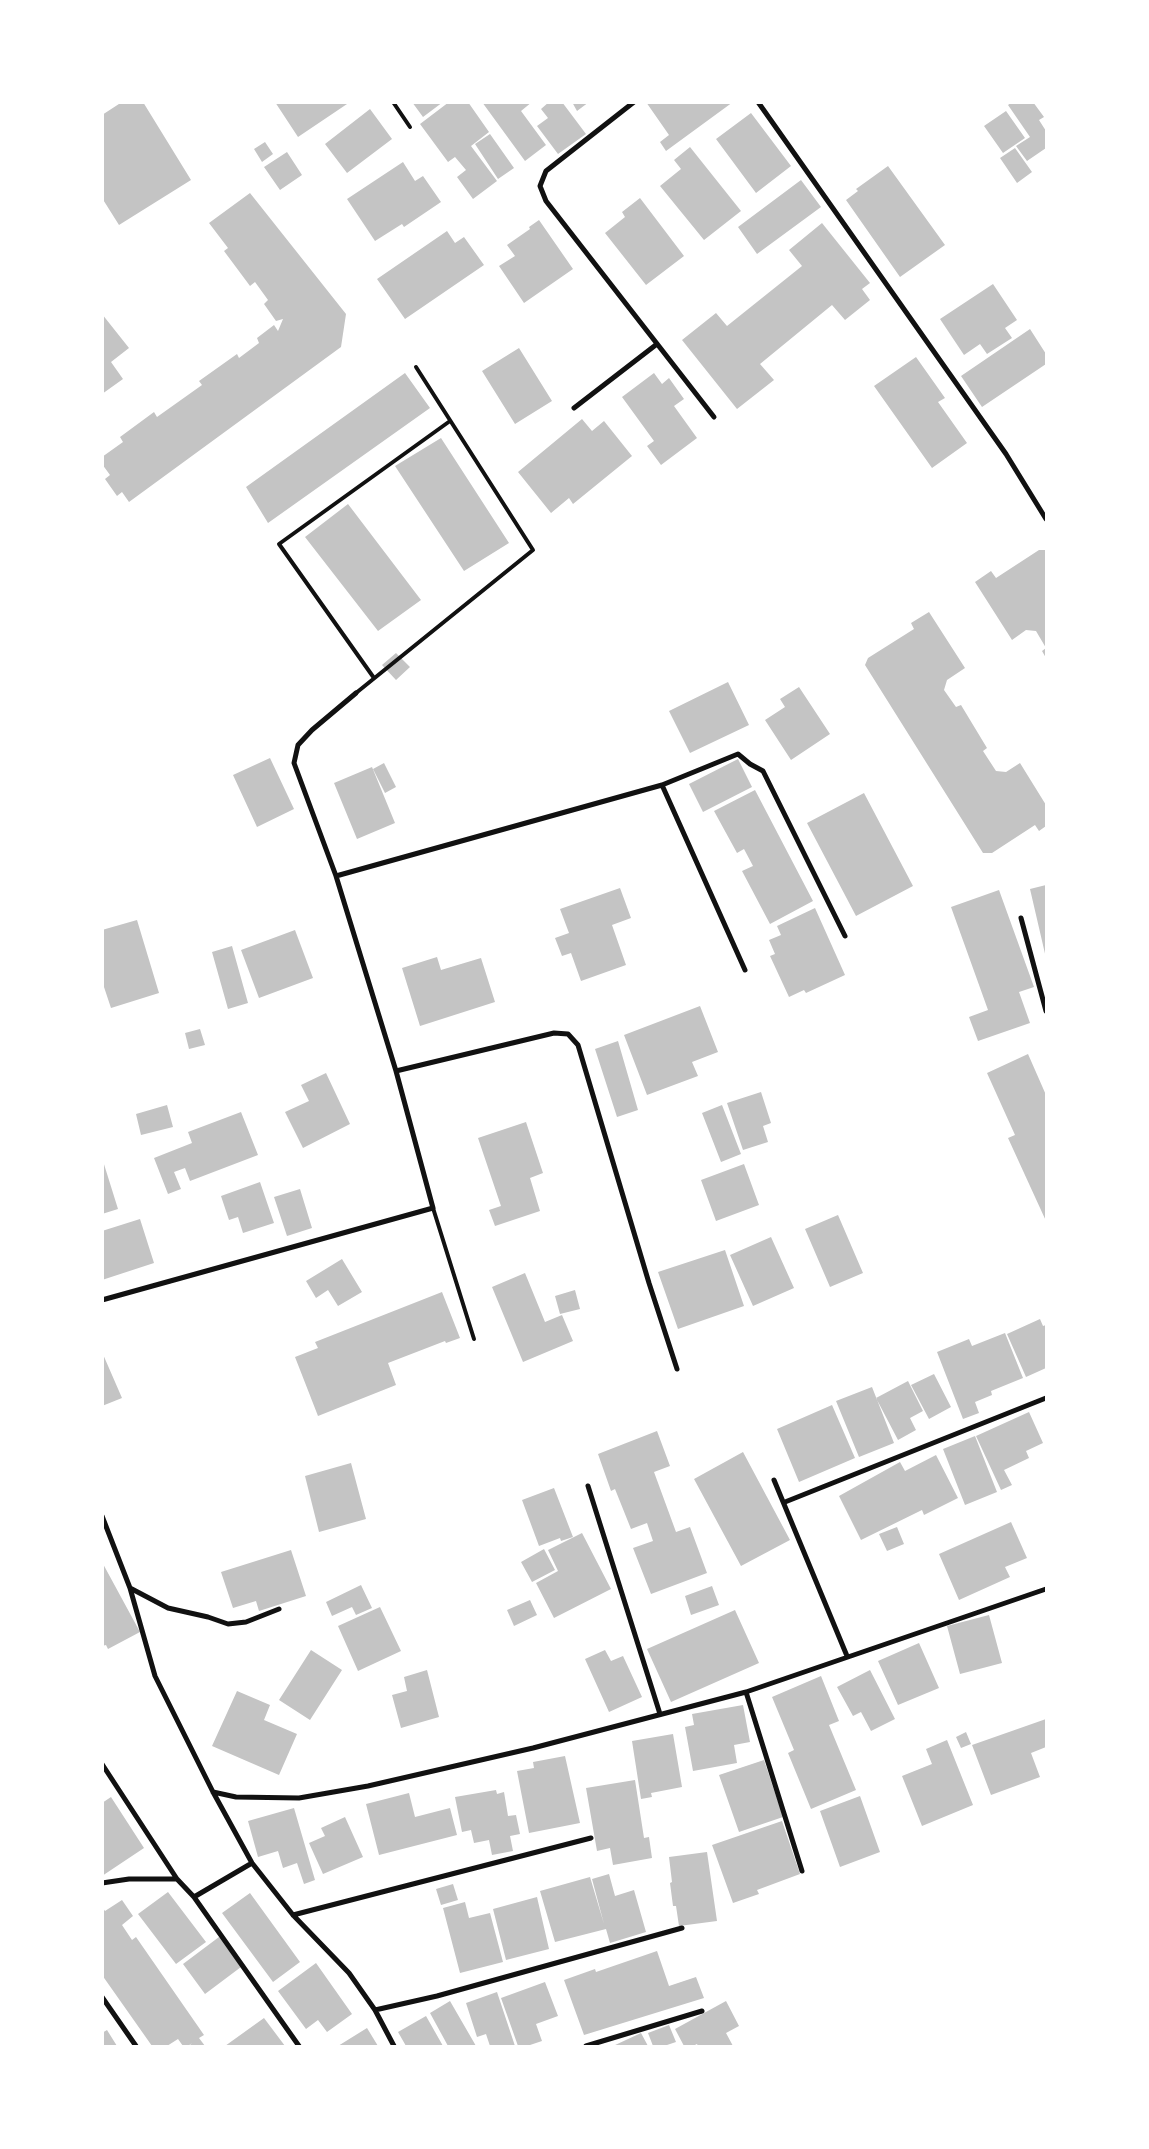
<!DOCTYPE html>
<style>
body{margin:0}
#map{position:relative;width:1149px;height:2149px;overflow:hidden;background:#fff;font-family:"IBM Plex Sans",sans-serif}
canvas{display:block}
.frame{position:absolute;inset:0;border:104px solid #fff;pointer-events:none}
</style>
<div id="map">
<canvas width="1149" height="2149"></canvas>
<div class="frame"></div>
</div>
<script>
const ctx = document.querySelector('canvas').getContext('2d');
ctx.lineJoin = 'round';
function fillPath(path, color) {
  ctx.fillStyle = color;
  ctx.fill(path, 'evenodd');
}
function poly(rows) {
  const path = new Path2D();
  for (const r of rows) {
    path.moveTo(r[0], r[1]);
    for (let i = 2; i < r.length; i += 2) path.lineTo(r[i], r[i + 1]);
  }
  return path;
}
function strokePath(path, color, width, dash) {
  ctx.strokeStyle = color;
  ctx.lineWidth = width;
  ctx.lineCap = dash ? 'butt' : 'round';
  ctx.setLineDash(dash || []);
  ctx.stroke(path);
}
const building = poly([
 [122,102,143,102,191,180,119,225,102,198,102,115],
 [275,102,350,102,298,137],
 [412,102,443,102,423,117],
 [449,102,468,102,489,132,471,146,497,181,473,199,457,177,466,170,455,157,448,162,420,124],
 [482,102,532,102,521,111,546,145,525,161],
 [549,102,562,102,586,134,558,154,537,126,548,118,541,109],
 [572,102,589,102,577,111],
 [646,102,733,102,666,151,660,142,669,135],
 [1012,102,1033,102,1044,117,1039,120,1046,131,1046,148,1027,161,1016,146,1030,137,1008,105],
 [370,109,392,139,347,173,325,144],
 [1006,111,1025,138,1003,153,984,126],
 [751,113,791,166,756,193,716,139],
 [490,134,514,168,498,179,475,144],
 [265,142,273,154,262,162,254,149],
 [690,147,741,211,704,240,660,186,681,169,674,160],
 [1015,148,1032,172,1017,183,1000,158],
 [287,152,302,175,280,190,264,167],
 [403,162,415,181,423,176,441,202,404,227,402,224,375,241,347,199],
 [888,166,945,245,900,277,846,200,858,191,856,189],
 [801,180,821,207,757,254,738,227],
 [250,193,346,314,341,347,129,502,122,492,117,496,105,479,110,475,102,464,102,457,123,442,120,437,154,412,157,417,202,385,199,381,237,354,239,358,259,343,257,338,274,325,278,331,283,319,276,321,264,304,268,300,255,282,250,286,224,251,228,248,209,223],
 [640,198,684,256,646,285,605,233,625,217,622,212],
 [539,220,573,269,524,303,499,266,515,256,507,245,530,229,529,227],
 [822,223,870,283,862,289,870,300,845,320,832,305,760,364,774,380,737,409,682,340,716,313,727,326,802,266,789,250],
 [447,231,455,243,464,237,484,265,405,319,377,279],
 [993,284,1017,320,1005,328,1012,338,987,354,980,344,964,355,940,319],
 [102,314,129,348,111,362,123,379,102,394],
 [1030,329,1046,354,1046,364,982,407,961,376],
 [519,348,552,401,515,424,482,371],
 [916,357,945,398,938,402,967,443,932,468,874,386],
 [405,373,430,408,268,523,246,487],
 [654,373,662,384,669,378,684,399,674,406,697,438,661,465,647,446,654,441,622,397],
 [582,419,592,431,604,421,632,456,573,504,569,498,551,513,518,472],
 [441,438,509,543,464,571,395,466],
 [348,504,421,600,378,631,305,537],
 [1039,550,1046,550,1046,658,1042,651,1046,648,1036,631,1026,630,1012,640,975,582,991,571,996,578],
 [929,612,965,668,947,680,944,690,956,707,961,705,987,748,983,751,996,771,1006,772,1020,763,1046,805,1046,826,1039,831,1035,825,992,853,983,853,865,665,868,658,914,629,911,623],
 [396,653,410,667,396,680,382,665],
 [728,682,749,725,690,753,669,711],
 [799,687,830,734,791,760,765,720,785,707,780,699],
 [270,758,294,809,257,827,233,775],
 [738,759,752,787,703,812,689,784],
 [384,763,396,787,385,793,373,769],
 [372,767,395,823,357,839,334,783],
 [755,790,813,901,770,924,742,871,753,866,744,849,737,853,714,811],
 [864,793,913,886,856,916,807,823],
 [1046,885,1046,958,1030,889],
 [620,888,631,918,612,925,626,965,581,981,571,953,562,956,555,938,569,933,560,909],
 [999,890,1034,987,1019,992,1030,1023,978,1041,969,1017,988,1010,951,907],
 [815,908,845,975,806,993,804,990,789,997,770,956,775,954,769,940,781,935,777,926],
 [137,920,159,993,111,1008,102,981,102,930],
 [295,930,313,978,259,998,241,950],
 [232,946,248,1003,228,1009,212,952],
 [437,957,441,970,481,958,495,1002,420,1026,402,968],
 [700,1006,718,1052,692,1062,698,1076,647,1095,624,1035],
 [200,1029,205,1045,189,1049,185,1033],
 [618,1041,638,1110,617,1117,595,1049],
 [1028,1054,1046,1095,1046,1221,1008,1138,1015,1135,987,1073],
 [326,1073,350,1124,303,1148,285,1112,309,1101,301,1085],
 [761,1092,771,1123,763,1126,768,1142,743,1150,727,1103],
 [167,1105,173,1127,141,1135,136,1114],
 [722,1105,741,1154,721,1162,702,1113],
 [241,1112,258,1155,190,1181,185,1168,174,1172,181,1189,168,1194,154,1158,192,1143,188,1132],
 [526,1122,543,1173,530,1178,540,1211,495,1226,489,1210,501,1206,478,1138],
 [103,1161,118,1209,102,1214,102,1162],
 [744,1164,759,1205,716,1221,701,1180],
 [260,1182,274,1223,243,1233,238,1217,229,1220,221,1196],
 [300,1189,312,1228,287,1236,274,1197],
 [838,1215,863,1273,830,1287,805,1229],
 [140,1219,154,1263,102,1280,102,1231],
 [771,1237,794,1288,753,1306,730,1255],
 [725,1250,744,1306,678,1329,658,1272],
 [342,1259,362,1292,338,1306,328,1290,316,1298,306,1281],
 [525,1273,545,1322,562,1315,573,1341,523,1362,492,1287],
 [575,1290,580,1309,560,1314,555,1296],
 [442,1292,460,1338,446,1343,445,1341,388,1363,396,1385,318,1416,295,1357,318,1348,315,1342],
 [1040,1319,1043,1326,1046,1325,1046,1368,1026,1377,1007,1334],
 [1005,1333,1023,1378,991,1391,992,1395,975,1402,979,1413,963,1419,937,1352,969,1339,972,1346],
 [102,1352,122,1398,102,1406],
 [934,1374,951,1407,929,1419,911,1385],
 [908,1381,923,1411,910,1418,916,1430,898,1440,876,1398],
 [872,1387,894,1443,859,1457,836,1401],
 [832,1405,855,1458,799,1482,777,1429],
 [1029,1412,1043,1443,1026,1451,1029,1458,1004,1470,1012,1485,1001,1490,976,1436],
 [657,1431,670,1466,654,1472,676,1532,690,1527,707,1573,651,1594,633,1548,653,1541,647,1523,631,1529,615,1489,611,1491,598,1454],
 [975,1436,997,1492,965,1505,943,1449],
 [743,1452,790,1540,741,1566,694,1479],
 [936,1455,958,1498,924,1515,922,1510,861,1540,839,1496,900,1462,905,1471],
 [351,1463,366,1519,319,1532,305,1476],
 [554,1488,573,1537,561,1541,560,1538,539,1546,522,1500],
 [1011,1522,1027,1558,1005,1567,1010,1577,959,1600,939,1554],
 [897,1527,904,1544,887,1551,879,1534],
 [582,1533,611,1589,554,1618,536,1583,558,1571,548,1550],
 [544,1549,555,1570,532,1582,521,1562],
 [291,1550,306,1596,259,1611,256,1601,233,1608,221,1572],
 [102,1562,140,1632,108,1649,106,1645,102,1646],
 [361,1585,372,1608,356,1615,352,1607,332,1616,326,1602],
 [712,1586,719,1605,691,1615,685,1596],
 [530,1600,537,1615,514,1626,507,1610],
 [380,1607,401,1651,358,1671,338,1626],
 [735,1610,759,1663,671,1702,647,1649],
 [989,1615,1002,1663,960,1674,947,1626],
 [919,1643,939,1688,898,1705,878,1661],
 [311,1650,342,1670,310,1720,279,1700],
 [605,1650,611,1661,623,1656,642,1697,609,1712,585,1659],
 [427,1670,439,1717,401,1728,392,1695,407,1691,404,1677],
 [870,1670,895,1719,871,1731,861,1712,853,1716,837,1687],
 [821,1676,839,1721,829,1725,856,1790,811,1809,788,1753,794,1750,772,1697],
 [237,1691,270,1705,264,1720,297,1734,279,1775,212,1746],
 [743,1705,750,1742,734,1745,737,1763,693,1771,685,1727,694,1725,692,1714],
 [1046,1719,1046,1747,1031,1753,1040,1777,991,1795,972,1745],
 [966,1732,971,1744,961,1748,956,1737],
 [673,1734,682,1787,651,1793,652,1797,641,1799,632,1741],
 [947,1740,973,1805,922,1826,902,1776,932,1764,926,1749],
 [565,1756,580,1823,529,1833,517,1771,534,1768,533,1762],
 [764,1760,783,1817,739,1832,719,1775],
 [635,1780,644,1838,649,1837,652,1858,613,1865,610,1848,597,1851,586,1788],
 [496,1790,497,1794,504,1792,508,1816,516,1815,520,1834,510,1836,513,1851,492,1855,489,1840,474,1843,471,1830,462,1832,455,1797],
 [409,1793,415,1817,450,1808,457,1835,379,1855,366,1804],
 [860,1796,880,1852,840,1867,820,1811],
 [111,1797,144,1848,102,1876,102,1803],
 [294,1808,315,1880,304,1884,297,1863,283,1868,278,1851,258,1857,248,1821],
 [345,1817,363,1857,323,1874,309,1843,325,1836,321,1828],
 [782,1821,800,1874,757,1890,759,1894,733,1903,712,1845],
 [707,1852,717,1921,679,1926,676,1906,673,1906,670,1883,672,1882,669,1857],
 [609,1874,615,1896,634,1890,646,1932,610,1943,606,1929,555,1942,540,1891,590,1877,604,1924,592,1879],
 [453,1884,458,1900,441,1905,436,1889],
 [168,1892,206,1942,176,1964,138,1914],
 [250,1893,300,1962,273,1982,222,1913],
 [537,1897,549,1949,506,1960,493,1909],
 [122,1900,133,1916,122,1925,132,1940,136,1937,204,2035,199,2038,205,2046,189,2046,192,2043,188,2046,183,2046,178,2039,167,2046,152,2046,102,1975,102,1907,105,1911],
 [465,1902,469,1918,490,1913,503,1962,460,1973,443,1908],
 [219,1937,241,1967,205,1994,183,1964],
 [657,1951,669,1986,696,1977,704,1998,584,2035,564,1980,595,1969,596,1972],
 [316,1963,352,2014,327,2032,318,2020,306,2029,278,1991],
 [545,1982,558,2016,536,2024,542,2041,527,2046,518,2046,501,1998],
 [497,1992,515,2046,490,2046,486,2034,477,2037,466,2003],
 [450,2001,476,2046,448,2046,430,2013],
 [726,2001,739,2026,726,2033,733,2046,698,2046,697,2044,693,2046,684,2046,675,2029],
 [426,2016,443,2046,406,2046,398,2032],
 [264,2018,285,2046,225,2046],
 [669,2025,676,2042,664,2046,653,2046,648,2033],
 [367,2028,378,2046,338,2046],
 [107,2030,117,2046,102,2046,102,2033],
 [641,2033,648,2046,613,2046]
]);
const service = poly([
 [393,102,410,127],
 [374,678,279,544,450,421],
 [356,693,533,550,416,367],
 [433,1208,474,1339]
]);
const minor = poly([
 [634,102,546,171,540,186,546,201,714,417],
 [758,102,1006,454,1046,519],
 [574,408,657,344],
 [662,785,745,970],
 [336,876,662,785,738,754,750,764,763,771,845,936],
 [1021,918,1046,1011],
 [396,1071,554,1033,568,1034,578,1045,649,1283,677,1369],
 [102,1300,433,1208,396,1071,336,876,294,763,298,745,312,730,356,693],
 [774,1480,847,1656],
 [588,1486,660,1714],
 [785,1502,1046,1398],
 [102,1516,130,1588,168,1608,208,1617,228,1624,246,1622,279,1609],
 [130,1588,155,1676,213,1792,252,1863,293,1915,349,1973,375,2010,437,1996,682,1928],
 [746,1692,802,1871],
 [102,1764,177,1879,194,1897,299,2046],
 [213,1792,236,1797,299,1798,368,1786,533,1748,746,1692,1046,1589],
 [102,1883,129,1879,177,1879],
 [194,1897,252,1863],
 [293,1915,591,1838],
 [102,1997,136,2046],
 [375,2010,394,2046],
 [586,2046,702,2011]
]);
fillPath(building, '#c4c4c4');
strokePath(service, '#111', 4);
strokePath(minor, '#111', 5);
</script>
